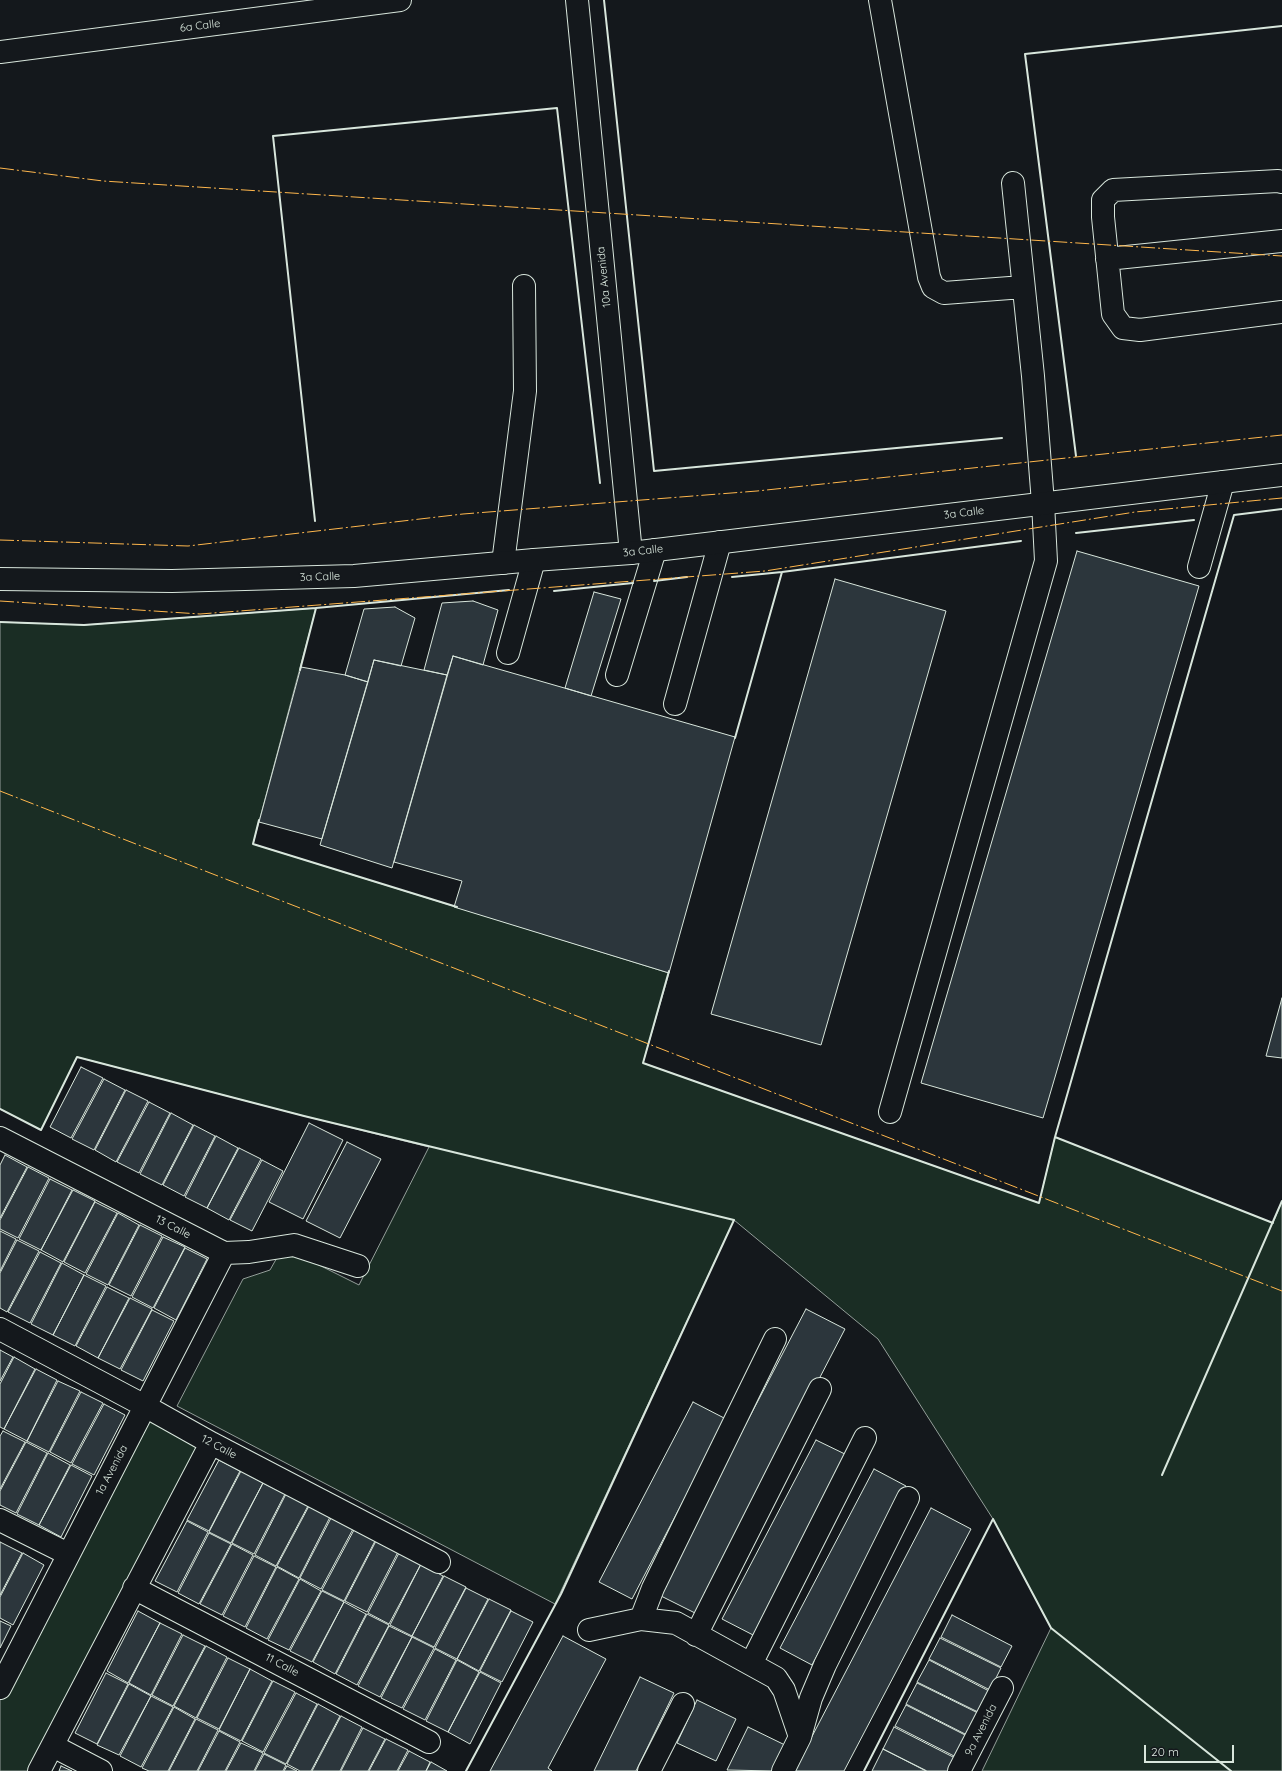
<!DOCTYPE html>
<style>
body{margin:0}
#map{position:relative;width:1282px;height:1771px;overflow:hidden;background:#14181c;font-family:Quicksand,sans-serif}
canvas{display:block}
.scale{position:absolute;left:1144px;top:1745px;width:90px;height:18px;box-sizing:border-box;border:2px solid #d8e6dc;border-top:0;padding-left:5px;font-size:12px;line-height:14px;white-space:nowrap;color:#d8e6dc;-webkit-text-stroke:3px #14181c;paint-order:stroke}
</style>
<div id="map">
<canvas width="1282" height="1771"></canvas>
<div class="scale">20 m</div>
</div>
<script>
const ctx = document.querySelector('canvas').getContext('2d');
ctx.lineJoin = 'round';
function fillPath(path, color) {
  ctx.fillStyle = color;
  ctx.fill(path, 'evenodd');
}
function poly(rows) {
  const path = new Path2D();
  for (const r of rows) {
    path.moveTo(r[0], r[1]);
    for (let i = 2; i < r.length; i += 2) path.lineTo(r[i], r[i + 1]);
  }
  return path;
}
function strokePath(path, color, width, dash) {
  ctx.strokeStyle = color;
  ctx.lineWidth = width;
  ctx.lineCap = dash ? 'butt' : 'round';
  ctx.setLineDash(dash || []);
  ctx.stroke(path);
}
function write(font, color, halo, rows, align = 'center') {
  ctx.font = font + ' Quicksand,sans-serif';
  ctx.lineWidth = 3;
  ctx.setLineDash([]);
  ctx.textBaseline = 'middle';
  ctx.strokeStyle = halo;
  ctx.fillStyle = color;
  for (const [text, x, y, turn = 0] of rows) {
    ctx.save();
    ctx.translate(x, y);
    ctx.rotate((+turn || 0) * Math.PI / 180);
    ctx.textAlign = isNaN(turn) ? turn : align;
    if (halo) ctx.strokeText(text, 0, 0);
    ctx.fillText(text, 0, 0);
    ctx.restore();
  }
}
const green = poly([
 [316,608,253,844,669,973,643,1063,1039,1203,1055,1137,1273,1223,1282,1201,1282,1771,982,1771,1051,1628,993,1519,878,1339,734,1220,555,1604,177,1406,243,1279,270,1270,283,1247,359,1285,429,1147,304,1116,77,1057,41,1130,0,1109,0,622,84,625,316,608],
 [145,1406,211,1443,39,1771,0,1771,0,1688,145,1406]
]);
const building = poly([
 [1077,551,1199,586,1043,1118,921,1083,1077,551],
 [835,579,946,611,821,1045,711,1014,835,579],
 [594,592,621,599,591,696,565,688,594,592],
 [473,601,498,610,483,665,453,656,447,675,424,670,442,603,473,601],
 [395,607,415,618,401,666,374,660,368,682,345,675,364,609,395,607],
 [453,656,735,737,669,973,454,907,462,881,394,862,453,656],
 [374,660,447,675,392,868,320,845,374,660],
 [301,667,345,675,368,682,322,839,259,822,301,667],
 [1282,998,1282,1058,1266,1056,1282,998],
 [81,1067,103,1078,71,1138,50,1127,81,1067],
 [104,1079,125,1090,94,1150,72,1139,104,1079],
 [126,1090,148,1101,116,1162,95,1150,126,1090],
 [149,1102,170,1113,139,1173,117,1162,149,1102],
 [171,1113,193,1125,162,1185,140,1174,171,1113],
 [309,1123,343,1140,303,1219,269,1202,309,1123],
 [194,1125,215,1136,184,1196,163,1185,194,1125],
 [216,1136,238,1148,207,1208,185,1197,216,1136],
 [347,1142,381,1159,340,1238,306,1221,347,1142],
 [239,1148,261,1159,229,1220,207,1208,239,1148],
 [5,1155,27,1167,0,1218,0,1165,5,1155],
 [262,1160,283,1171,252,1231,230,1220,262,1160],
 [28,1167,49,1178,18,1238,0,1229,0,1220,28,1167],
 [50,1179,72,1190,41,1250,19,1239,50,1179],
 [73,1190,95,1201,63,1262,41,1250,73,1190],
 [95,1202,117,1213,85,1273,64,1262,95,1202],
 [118,1213,139,1225,108,1285,86,1274,118,1213],
 [140,1225,162,1236,131,1296,109,1285,140,1225],
 [0,1231,16,1239,0,1271,0,1231],
 [163,1237,185,1247,153,1308,132,1297,163,1237],
 [17,1240,39,1251,7,1312,0,1308,0,1273,17,1240],
 [185,1248,207,1259,176,1320,154,1308,185,1248],
 [40,1252,61,1263,30,1323,8,1312,40,1252],
 [62,1263,84,1275,53,1335,31,1324,62,1263],
 [84,1275,106,1286,75,1346,53,1335,84,1275],
 [107,1287,129,1298,98,1358,76,1346,107,1287],
 [130,1298,152,1309,120,1369,98,1358,130,1298],
 [806,1309,845,1329,697,1614,657,1594,806,1309],
 [152,1310,174,1321,143,1381,121,1370,152,1310],
 [0,1350,13,1357,0,1381,0,1350],
 [14,1357,35,1369,4,1429,0,1427,0,1384,14,1357],
 [36,1369,57,1380,27,1441,4,1429,36,1369],
 [58,1381,80,1391,49,1452,27,1441,58,1381],
 [81,1392,103,1403,71,1463,50,1452,81,1392],
 [693,1402,726,1419,632,1599,599,1582,693,1402],
 [104,1404,125,1415,94,1475,72,1464,104,1404],
 [3,1431,25,1442,0,1489,0,1436,3,1431],
 [816,1440,849,1456,755,1636,722,1619,816,1440],
 [26,1442,47,1453,16,1513,0,1505,0,1491,26,1442],
 [48,1453,70,1465,39,1525,17,1514,48,1453],
 [219,1460,240,1471,209,1531,187,1520,219,1460],
 [71,1465,92,1476,61,1537,39,1525,71,1465],
 [874,1469,906,1486,812,1665,780,1648,874,1469],
 [241,1471,263,1483,231,1543,209,1532,241,1471],
 [263,1483,285,1494,254,1554,232,1543,263,1483],
 [286,1494,308,1506,276,1566,255,1555,286,1494],
 [309,1506,330,1517,299,1578,277,1566,309,1506],
 [931,1508,971,1529,844,1771,794,1771,931,1508],
 [331,1518,353,1529,321,1589,300,1578,331,1518],
 [187,1521,208,1532,177,1592,155,1581,187,1521],
 [354,1530,375,1541,344,1601,322,1590,354,1530],
 [209,1533,231,1544,199,1604,178,1593,209,1533],
 [376,1541,398,1552,367,1612,345,1601,376,1541],
 [0,1542,22,1553,0,1595,0,1542],
 [232,1544,253,1555,222,1615,200,1604,232,1544],
 [23,1553,44,1565,13,1625,0,1618,0,1597,23,1553],
 [399,1553,421,1564,389,1624,368,1613,399,1553],
 [254,1556,276,1567,245,1627,223,1616,254,1556],
 [421,1564,443,1576,412,1636,390,1625,421,1564],
 [277,1567,299,1579,267,1639,246,1628,277,1567],
 [444,1576,466,1587,434,1647,412,1636,444,1576],
 [300,1579,321,1591,289,1650,268,1640,300,1579],
 [466,1588,488,1599,457,1659,435,1648,466,1588],
 [322,1591,344,1602,312,1662,290,1651,322,1591],
 [489,1599,511,1610,479,1671,457,1659,489,1599],
 [344,1602,366,1614,335,1674,313,1662,344,1602],
 [138,1611,160,1623,128,1683,107,1671,138,1611],
 [511,1611,533,1622,502,1682,480,1671,511,1611],
 [367,1614,389,1625,357,1685,336,1674,367,1614],
 [952,1615,1012,1646,1001,1667,941,1637,952,1615],
 [0,1621,11,1626,0,1648,0,1621],
 [160,1623,182,1634,151,1695,129,1683,160,1623],
 [389,1626,412,1637,380,1697,358,1686,389,1626],
 [183,1635,205,1646,173,1706,152,1695,183,1635],
 [563,1636,606,1659,548,1768,552,1771,490,1771,563,1636],
 [412,1637,434,1648,402,1708,381,1698,412,1637],
 [940,1638,1001,1668,990,1690,929,1659,940,1638],
 [206,1646,227,1657,196,1718,174,1706,206,1646],
 [435,1649,456,1660,425,1720,403,1709,435,1649],
 [228,1658,250,1669,219,1729,197,1718,228,1658],
 [457,1660,479,1672,448,1732,426,1721,457,1660],
 [929,1660,989,1691,978,1712,917,1682,929,1660],
 [250,1669,272,1681,241,1741,219,1730,250,1669],
 [480,1672,501,1683,470,1744,448,1732,480,1672],
 [106,1673,128,1684,97,1744,75,1733,106,1673],
 [640,1677,674,1693,636,1771,594,1771,640,1677],
 [273,1681,295,1692,263,1752,242,1741,273,1681],
 [917,1683,978,1713,967,1735,906,1704,917,1683],
 [129,1684,151,1696,119,1755,97,1745,129,1684],
 [296,1693,317,1704,286,1764,264,1753,296,1693],
 [151,1696,173,1707,141,1767,120,1756,151,1696],
 [697,1700,736,1719,716,1761,677,1743,697,1700],
 [318,1704,340,1716,311,1771,300,1771,287,1764,318,1704],
 [906,1705,967,1736,956,1757,895,1726,906,1705],
 [174,1707,195,1719,168,1771,149,1771,142,1768,174,1707],
 [341,1716,362,1727,340,1771,312,1771,341,1716],
 [196,1719,218,1730,197,1771,169,1771,196,1719],
 [748,1727,787,1746,775,1771,727,1770,748,1727],
 [894,1727,955,1758,948,1771,927,1771,883,1749,894,1727],
 [363,1728,385,1739,368,1771,341,1771,363,1728],
 [219,1731,240,1742,225,1771,198,1771,219,1731],
 [386,1739,408,1750,397,1771,369,1771,386,1739],
 [241,1743,263,1753,254,1771,226,1771,241,1743],
 [883,1749,926,1771,872,1771,883,1749],
 [409,1751,430,1762,426,1771,398,1771,409,1751],
 [264,1754,286,1765,283,1771,255,1771,264,1754],
 [431,1762,447,1771,426,1771,431,1762],
 [61,1766,72,1771,59,1771,61,1766],
 [287,1766,297,1771,284,1771,287,1766]
]);
const minor = poly([
 [577,0,631,553],
 [880,0,929,277,933,287,944,293,1023,287],
 [0,52,400,0],
 [1282,182,1278,181,1113,190,1103,200,1103,217,1113,314,1123,328,1140,330,1282,312],
 [1107,259,1282,241],
 [503,563,525,391,524,286],
 [1199,567,1223,482],
 [508,653,534,560],
 [617,675,655,550],
 [675,704,720,542],
 [890,1112,1046,561,1043,503,1033,376,1013,183],
 [0,1138,224,1253,249,1252,294,1245,358,1266],
 [0,1329,145,1406,211,1443,439,1562],
 [0,1520,68,1554],
 [134,1588,429,1742],
 [641,1619,653,1588,775,1339],
 [589,1630,641,1619,676,1623,776,1678,784,1690,800,1737],
 [696,1635,820,1389],
 [751,1664,865,1438],
 [0,1688,224,1253],
 [53,1746,101,1771],
 [39,1771,211,1443],
 [649,1771,683,1704],
 [783,1771,800,1737,811,1698,825,1665,908,1498],
 [959,1771,1002,1688]
]);
const major = poly([
 [0,579,172,581,354,576,534,560,631,553,1282,475]
]);
const wall = poly([
 [604,0,654,471,1002,438],
 [1076,456,1025,54,1282,26],
 [315,521,273,136,557,108,600,483],
 [1076,533,1194,520],
 [732,577,782,572],
 [654,581,687,577],
 [554,591,633,583],
 [0,622,84,625,316,608],
 [300,670,316,608,509,590],
 [735,738,782,572,1021,541],
 [259,820,253,844,457,907],
 [669,971,643,1063,1039,1203,1055,1137],
 [0,1109,41,1130,77,1057,304,1116,734,1220,561,1594,466,1771],
 [1273,1223,1055,1137,1234,515,1282,509],
 [1162,1475,1282,1201],
 [864,1771,993,1519,1051,1628,1231,1771]
]);
const power = poly([
 [0,168,103,181,1282,256],
 [0,540,188,546,463,514,757,491,1282,435],
 [0,601,200,614,765,571,1135,512,1282,498],
 [0,791,1282,1291]
]);
const streetNames = [
 ["6a Calle",200,26,-7],
 ["10a Avenida",604,277,-96],
 ["3a Calle",964,513,-7],
 ["3a Calle",643,551,-6],
 ["3a Calle",320,577,-2],
 ["13 Calle",173,1227,27],
 ["12 Calle",219,1447,28],
 ["1a Avenida",112,1470,-62],
 ["11 Calle",282,1665,28],
 ["9a Avenida",981,1730,-63]
];
fillPath(green, '#1a2d24');
strokePath(green, '#939e99', 1);
fillPath(building, '#2c363c');
strokePath(building, '#d8e6dc', 1);
strokePath(minor, '#d8e6dc', 24);
strokePath(major, '#d8e6dc', 24);
strokePath(minor, '#14181c', 22);
strokePath(major, '#14181c', 22);
strokePath(wall, '#d8e6dc', 2);
strokePath(power, '#ffb74d', 1, [14, 3, 2, 3]);
write('11px', '#d8e6dc', '#14181c', streetNames);
</script>
